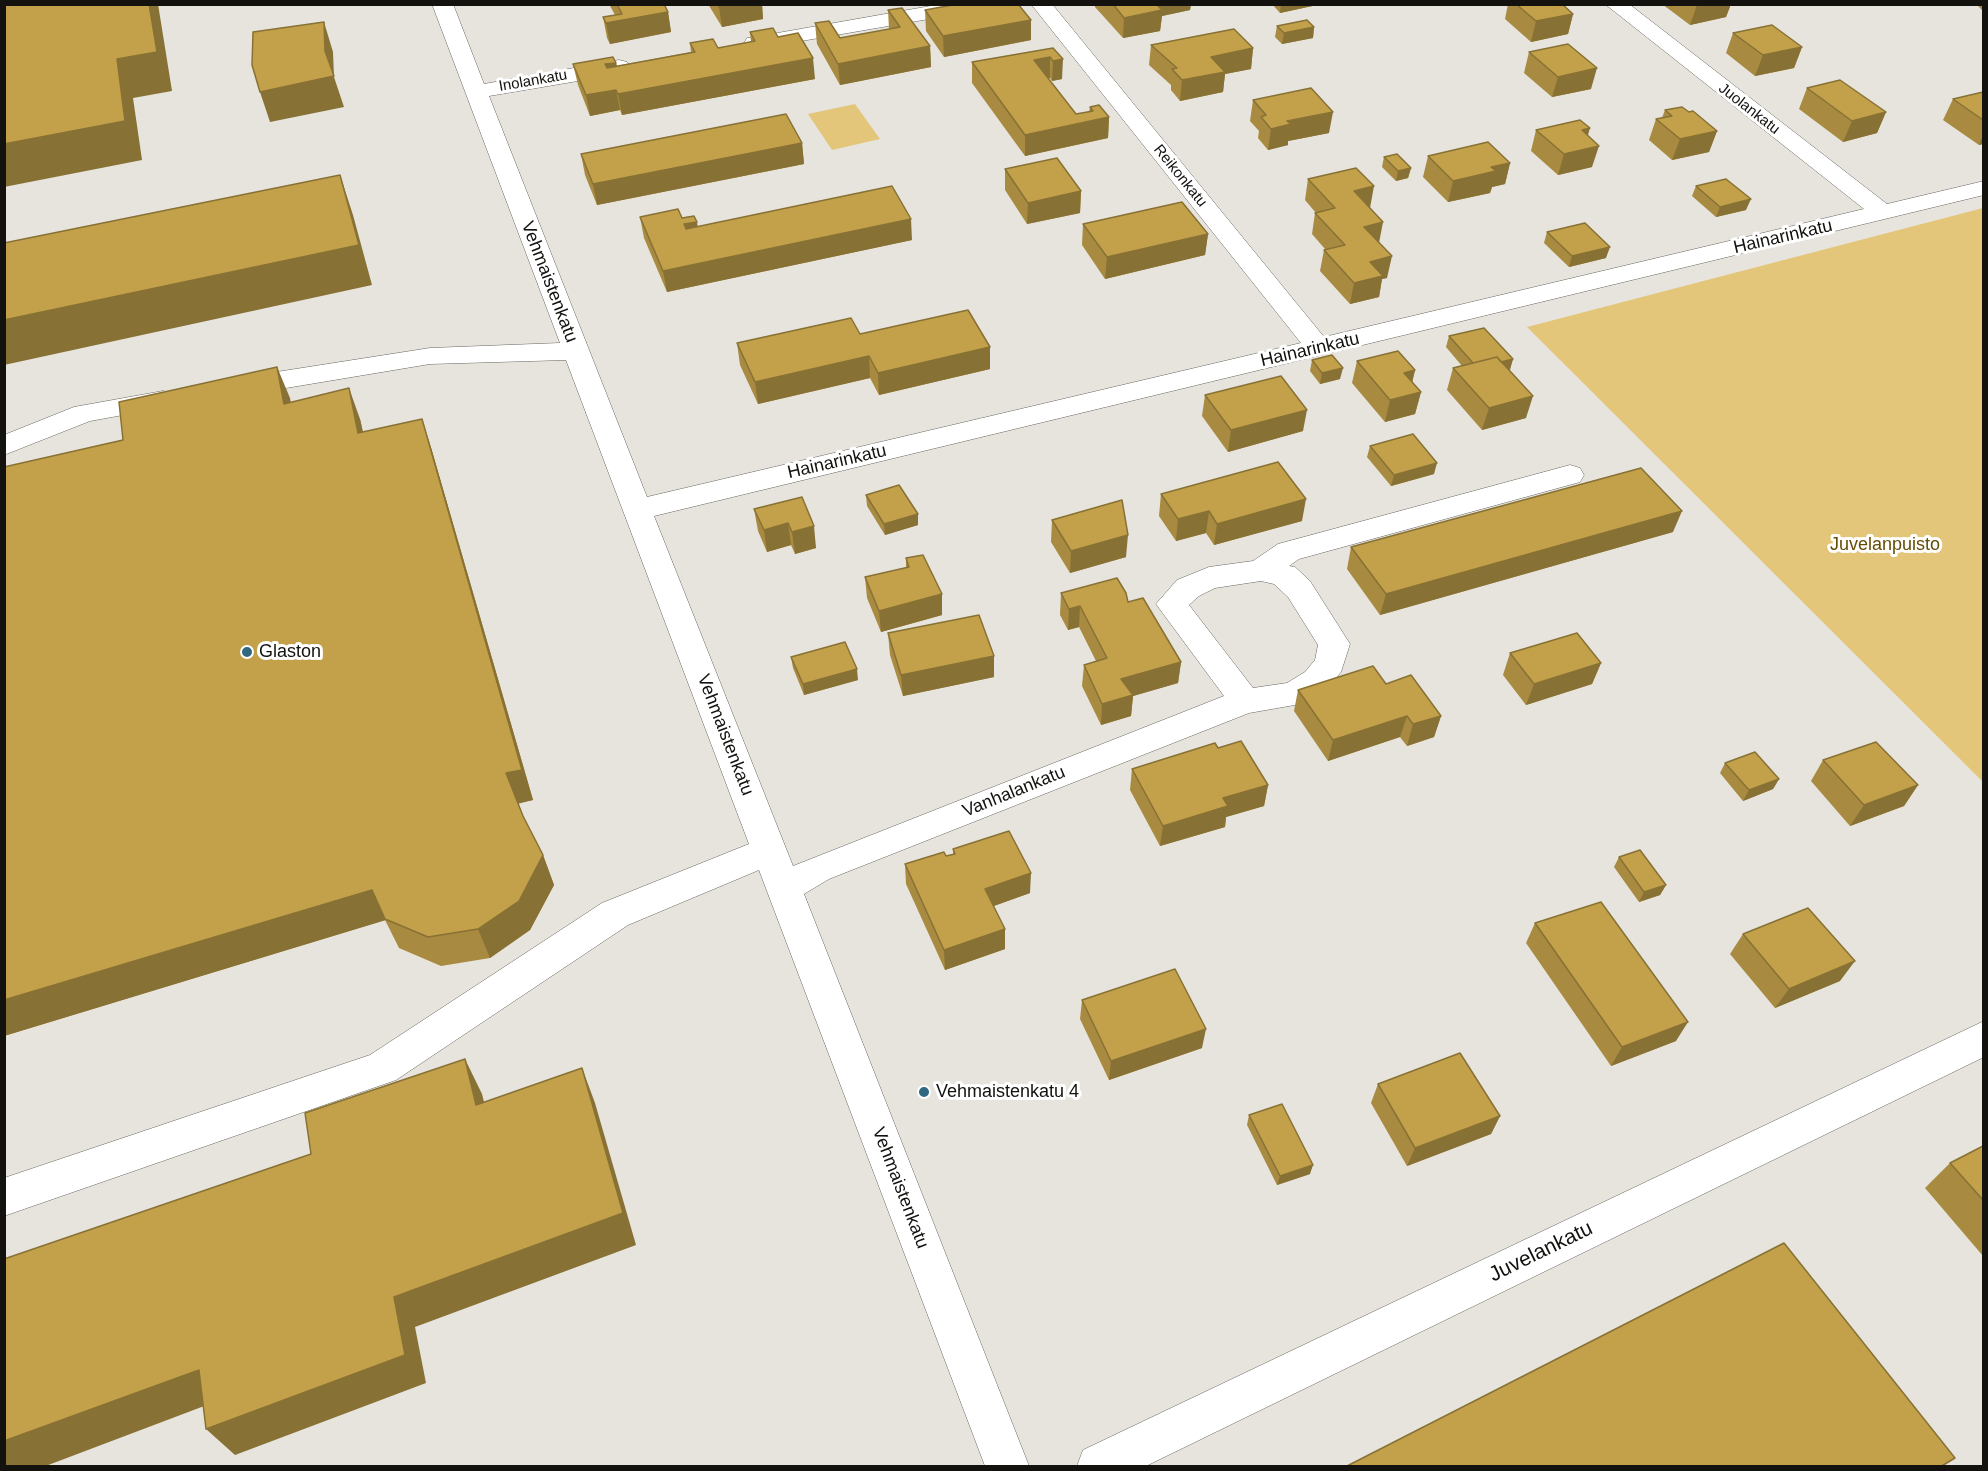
<!DOCTYPE html>
<style>
body{margin:0}
#map{position:relative;width:1988px;height:1471px;overflow:hidden;background:#e6e4dd;font-family:Helvetica,sans-serif}
canvas{display:block}
.frame{position:absolute;inset:0;border:6px solid #13120f;pointer-events:none}
</style>
<div id="map">
<canvas width="1988" height="1471"></canvas>
<div class="frame"></div>
</div>
<script>
const ctx = document.querySelector('canvas').getContext('2d');
ctx.lineJoin = 'round';
function fillPath(path, color) {
  ctx.fillStyle = color;
  ctx.fill(path, 'evenodd');
}
function poly(rows) {
  const path = new Path2D();
  for (const r of rows) {
    path.moveTo(r[0], r[1]);
    for (let i = 2; i < r.length; i += 2) path.lineTo(r[i], r[i + 1]);
  }
  return path;
}
function strokePath(path, color, width, dash) {
  ctx.strokeStyle = color;
  ctx.lineWidth = width;
  ctx.lineCap = dash ? 'butt' : 'round';
  ctx.setLineDash(dash || []);
  ctx.stroke(path);
}
function write(font, color, halo, rows, align = 'center') {
  ctx.font = font + ' Helvetica,sans-serif';
  ctx.lineWidth = 6;
  ctx.setLineDash([]);
  ctx.textBaseline = 'middle';
  ctx.strokeStyle = halo;
  ctx.fillStyle = color;
  for (const [text, x, y, turn = 0] of rows) {
    ctx.save();
    ctx.translate(x, y);
    ctx.rotate((+turn || 0) * Math.PI / 180);
    ctx.textAlign = isNaN(turn) ? turn : align;
    if (halo) ctx.strokeText(text, 0, 0);
    ctx.fillText(text, 0, 0);
    ctx.restore();
  }
}
const green = poly([
 [855,104,880,139,832,150,808,114],
 [1983,208,1984,208,1983,782,1527,327]
]);
const minor = poly([
 [432,4,453,4,484,84,619,60,627,62,630,67,627,72,619,74,489,96,647,497,1301,343,1031,4,1052,4,1324,337,1864,209,1605,4,1629,4,1887,204,1984,181,1984,195,654,516,793,866,1224,696,1156,604,1177,580,1209,567,1253,561,1278,544,1570,465,1580,468,1584,475,1580,482,1299,559,1289,566,1295,567,1310,581,1350,644,1341,672,1327,688,1306,703,1249,713,829,879,804,894,1029,1466,985,1466,759,870,628,925,396,1080,4,1216,4,1178,370,1055,602,903,749,844,566,360,430,364,238,396,228,393,224,387,228,381,238,378,430,348,560,343,432,4],
 [1261,581,1274,584,1288,597,1318,645,1315,660,1305,672,1287,683,1253,688,1189,605,1199,596,1215,588,1261,581],
 [942,4,991,4,981,10,755,49,747,48,744,43,747,38,755,37,942,4],
 [163,391,173,394,177,400,173,406,90,421,4,455,4,435,74,407,163,391],
 [1984,1021,1984,1057,1146,1466,1077,1466,1083,1450,1984,1021]
]);
const wall = poly([
 [609,4,664,4,668,12,671,32,610,44,607,38,603,17,615,15],
 [708,4,762,4,763,19,722,27],
 [1095,4,1191,4,1190,10,1162,16,1160,31,1123,38,1095,7],
 [1272,4,1317,4,1317,5,1280,13],
 [1508,4,1562,4,1573,14,1568,34,1531,42,1505,19],
 [1662,4,1731,4,1726,17,1690,25],
 [1976,4,1983,4,1983,11],
 [888,10,930,46,931,67,840,85,817,44,815,23,840,38,889,29],
 [925,10,1031,40,944,57,926,31],
 [1277,26,1314,27,1313,38,1282,44,1275,37],
 [750,32,778,37,815,79,622,115,620,110,590,116,578,85,573,64,616,63,617,66,691,52,690,43,718,48,751,42],
 [1733,33,1802,47,1794,68,1755,76,1726,53],
 [1151,45,1253,48,1251,69,1225,74,1223,92,1180,101,1171,90,1171,85,1149,65],
 [1053,48,1062,79,1052,81,1050,78,1048,78,1076,114,1089,112,1090,107,1109,117,1108,138,1025,156,972,83,972,62],
 [1529,52,1591,89,1552,97,1524,73],
 [1807,88,1886,112,1877,133,1843,142,1799,109],
 [1983,92,1983,144,1979,145,1943,120,1953,99],
 [1253,100,1329,133,1288,141,1288,145,1268,150,1258,138,1259,131,1250,121],
 [1665,110,1689,112,1717,131,1709,152,1672,160,1649,140,1656,119,1662,118],
 [1536,130,1588,136,1592,167,1558,175,1531,151],
 [802,143,804,164,597,205,585,175,581,154],
 [1428,156,1510,163,1505,184,1492,187,1490,193,1448,202,1423,177],
 [1384,157,1411,168,1408,178,1396,181,1382,167],
 [1005,169,1081,191,1080,213,1027,224,1005,190],
 [1308,179,1370,208,1387,278,1382,279,1379,297,1350,304,1320,271,1324,250,1325,249,1312,234,1315,213,1316,213,1305,200],
 [1696,186,1746,210,1716,217,1692,196],
 [640,217,697,222,697,226,912,240,667,292,644,238],
 [1083,224,1208,234,1205,255,1105,279,1082,245],
 [1547,232,1606,258,1569,267,1544,243],
 [860,334,990,347,990,369,879,395,870,378,758,404,740,365,737,343],
 [1449,336,1513,359,1509,370,1526,418,1482,430,1447,390,1453,368,1462,366,1446,347],
 [1312,360,1340,379,1320,384,1310,371],
 [1357,361,1415,370,1412,383,1421,392,1415,414,1385,422,1352,383],
 [277,367,290,402,360,419,363,432,422,419,432,451,533,800,518,803,523,816,543,855,554,885,530,930,490,958,441,966,399,948,385,920,4,1036,123,440],
 [1205,395,1303,431,1228,452,1202,416],
 [1370,446,1434,474,1391,486,1367,457],
 [1161,494,1302,521,1214,545,1206,533,1176,541,1159,516],
 [866,495,918,525,885,535,867,506],
 [802,497,816,548,795,554,791,545,767,552,758,531,754,509],
 [1052,520,1126,557,1070,573,1051,542],
 [1673,532,1380,615,1347,569,1351,547],
 [906,558,942,615,881,632,867,598,865,577,906,568],
 [1061,593,1128,602,1181,662,1178,683,1133,696,1131,716,1101,725,1082,686,1084,665,1096,661,1079,627,1068,630,1060,615],
 [888,633,994,677,903,696,890,655],
 [1510,653,1601,663,1592,684,1526,705,1503,675],
 [791,657,858,680,804,695,793,668],
 [1386,684,1441,716,1434,737,1407,746,1400,737,1328,761,1294,711,1298,690],
 [1218,748,1268,785,1264,806,1226,817,1225,827,1160,846,1130,790,1132,769],
 [1823,760,1918,785,1904,806,1850,826,1811,781],
 [1725,763,1779,779,1773,789,1743,801,1720,773],
 [953,849,1030,893,994,906,1005,949,945,970,906,884,905,864,946,856,953,854],
 [1619,857,1666,885,1660,895,1639,902,1614,867],
 [1535,923,1676,1041,1611,1066,1526,943],
 [1743,934,1840,981,1775,1008,1730,954],
 [1082,1000,1202,1048,1109,1080,1080,1019],
 [1378,1084,1500,1116,1491,1134,1407,1166,1371,1103],
 [1249,1115,1310,1174,1277,1185,1247,1125],
 [1983,1146,1983,1256,1925,1188,1950,1163]
]);
const shadedWall = poly([
 [149,4,158,4,172,91,133,98,142,160,4,187,4,144,117,59],
 [730,4,762,4,763,19,722,27,719,7],
 [1144,4,1191,4,1190,10,1162,16,1160,31,1123,38,1124,18],
 [1281,4,1317,4,1317,5,1280,13],
 [1731,4,1726,17,1690,25,1697,5],
 [668,12,671,32,610,44,606,23],
 [1573,14,1568,34,1531,42,1536,21],
 [1031,20,1031,40,944,57,943,36],
 [324,22,333,52,334,77,344,107,270,122,260,92,325,51],
 [1314,27,1313,38,1282,44,1284,33],
 [930,46,931,67,840,85,838,64],
 [1802,47,1794,68,1755,76,1763,55],
 [1253,48,1251,69,1225,74,1223,92,1180,101,1182,80,1211,57],
 [1050,57,1050,78,1033,81,1034,60],
 [813,58,815,79,622,115,618,94],
 [1063,59,1062,79,1052,81,1053,61],
 [616,63,620,83,609,85,605,64],
 [1597,68,1591,89,1552,97,1558,77],
 [616,90,620,110,590,116,586,95],
 [1333,112,1329,133,1288,141,1288,145,1268,150,1271,129,1287,121],
 [1886,112,1877,133,1843,142,1852,121],
 [1109,117,1108,138,1025,156,1025,135],
 [1590,128,1584,149,1582,130],
 [1717,131,1709,152,1672,160,1680,139],
 [1983,135,1983,144,1979,145],
 [802,143,804,164,597,205,593,184],
 [1599,146,1592,167,1558,175,1564,154],
 [1510,163,1505,184,1492,187,1490,193,1448,202,1453,181,1491,167],
 [1411,168,1408,178,1396,181,1398,171],
 [340,175,353,215,372,285,4,365,4,320],
 [1374,186,1370,208,1354,191],
 [1081,191,1080,213,1027,224,1028,203],
 [1751,199,1746,210,1716,217,1720,207],
 [911,219,912,240,667,292,663,271],
 [697,222,700,243,688,246,684,224],
 [1383,222,1379,243,1364,227],
 [1208,234,1205,255,1105,279,1107,257],
 [1610,247,1606,258,1569,267,1572,256],
 [1392,256,1387,278,1382,279,1379,297,1350,304,1354,283,1370,262],
 [990,347,990,369,879,395,878,373],
 [869,356,870,378,758,404,755,382],
 [1513,359,1510,370,1474,379,1477,368],
 [277,367,290,398,297,435,284,404],
 [1343,368,1340,379,1320,384,1322,373],
 [1415,370,1410,392,1404,373],
 [349,388,360,419,370,465,358,433],
 [1421,392,1415,414,1385,422,1390,400],
 [1533,396,1526,418,1482,430,1489,408],
 [1307,410,1303,431,1228,452,1231,430],
 [422,419,432,451,533,800,517,804,506,773],
 [1437,463,1434,474,1391,486,1394,475],
 [1306,499,1302,521,1214,545,1217,524],
 [1209,511,1206,533,1176,541,1178,519],
 [1682,511,1673,532,1380,615,1386,594],
 [918,514,918,525,885,535,884,524],
 [788,523,791,545,767,552,764,530],
 [814,526,816,548,795,554,792,532],
 [1128,535,1126,557,1070,573,1071,551],
 [942,594,942,615,881,632,879,611],
 [1080,606,1079,627,1068,630,1069,609],
 [994,656,994,677,903,696,901,675],
 [1181,662,1178,683,1133,696,1131,716,1101,725,1102,704,1121,679],
 [1601,663,1592,684,1526,705,1534,684],
 [857,669,858,680,804,695,803,684],
 [1407,716,1400,737,1328,761,1333,740],
 [1441,716,1434,737,1407,746,1413,724],
 [1779,779,1773,789,1743,801,1749,790],
 [1268,785,1264,806,1226,817,1225,827,1160,846,1163,826,1223,798],
 [1918,785,1904,806,1850,826,1864,805],
 [543,855,554,885,530,930,490,958,478,929],
 [1031,873,1030,893,985,909,985,889],
 [1666,885,1660,895,1639,902,1644,892],
 [372,890,386,920,4,1036,4,1000],
 [1005,929,1005,949,945,970,944,950],
 [1855,961,1840,981,1775,1008,1789,989],
 [1688,1022,1676,1041,1611,1066,1622,1047],
 [1206,1029,1202,1048,1109,1080,1111,1061],
 [465,1059,482,1094,493,1138,476,1105],
 [582,1068,595,1103,636,1245,415,1327,426,1383,235,1455,206,1429,394,1297],
 [1500,1116,1491,1134,1407,1166,1415,1148],
 [1313,1165,1310,1174,1277,1185,1280,1176],
 [199,1370,228,1397,43,1467,4,1467,4,1441]
]);
const building = poly([
 [4,4,149,4,157,52,117,59,125,121,4,144,4,4],
 [617,4,664,4,668,12,606,23,603,17,622,14,617,4],
 [718,4,730,4,719,7,718,4],
 [958,4,1018,4,1031,20,943,36,925,10,958,4],
 [1113,4,1156,4,1162,10,1124,18,1113,4],
 [1516,4,1562,4,1573,14,1536,21,1516,4],
 [902,8,930,46,838,64,815,23,829,21,840,38,900,27,888,10,902,8],
 [1307,20,1314,27,1284,33,1277,26,1307,20],
 [324,22,325,51,334,76,260,92,252,65,253,32,324,22],
 [1772,25,1802,47,1763,55,1733,33,1772,25],
 [773,28,778,37,798,33,813,58,618,94,616,90,586,95,573,64,613,57,616,63,605,64,607,68,695,52,690,43,713,39,718,48,755,41,750,32,773,28],
 [1234,29,1253,48,1211,57,1225,72,1182,80,1172,69,1177,68,1151,45,1234,29],
 [1568,44,1597,68,1558,77,1529,52,1568,44],
 [1053,48,1063,59,1053,61,1050,57,1034,60,1076,114,1093,111,1090,107,1099,105,1109,117,1025,135,972,62,1053,48],
 [1840,80,1886,112,1852,121,1807,88,1840,80],
 [1311,88,1333,112,1287,121,1291,124,1271,129,1261,117,1266,115,1253,100,1311,88],
 [1983,92,1983,120,1953,99,1983,92],
 [1682,107,1689,112,1693,111,1717,131,1680,139,1656,119,1672,116,1665,110,1682,107],
 [786,114,802,143,593,184,581,154,786,114],
 [1580,120,1590,128,1582,130,1599,146,1564,154,1536,130,1580,120],
 [1488,142,1510,163,1491,167,1496,171,1453,181,1428,156,1488,142],
 [1397,154,1411,168,1398,171,1384,157,1397,154],
 [1057,158,1081,191,1028,203,1005,169,1057,158],
 [1356,168,1374,186,1354,191,1383,222,1364,227,1392,256,1370,262,1383,276,1354,283,1324,250,1345,245,1315,213,1335,208,1308,179,1356,168],
 [340,175,359,245,4,320,4,243,340,175],
 [1726,179,1751,199,1720,207,1696,186,1726,179],
 [892,186,911,219,663,271,640,217,678,209,682,218,694,216,697,222,684,224,686,229,892,186],
 [1182,202,1208,234,1107,257,1083,224,1182,202],
 [1585,223,1610,247,1572,256,1547,232,1585,223],
 [968,310,990,347,878,373,869,356,755,382,737,343,851,318,860,334,968,310],
 [1484,328,1513,359,1501,362,1497,357,1473,363,1449,336,1484,328],
 [1398,351,1415,370,1404,373,1421,392,1390,400,1357,361,1398,351],
 [1332,355,1343,368,1322,373,1312,360,1332,355],
 [1497,357,1533,396,1489,408,1453,368,1497,357],
 [277,367,284,404,349,388,358,433,422,419,522,770,506,773,523,816,543,855,519,901,478,929,428,937,385,919,372,890,4,1000,4,467,123,440,119,402,277,367],
 [1281,376,1307,410,1231,430,1205,395,1281,376],
 [1413,434,1437,463,1394,475,1370,446,1413,434],
 [1278,462,1306,499,1217,524,1209,511,1178,519,1161,494,1278,462],
 [1641,468,1682,511,1386,594,1351,547,1641,468],
 [899,485,918,514,884,524,866,495,899,485],
 [802,497,814,526,792,532,788,523,764,530,754,509,802,497],
 [1122,500,1128,535,1071,551,1052,520,1122,500],
 [923,555,942,594,879,611,865,577,909,567,906,558,923,555],
 [1117,578,1126,593,1128,602,1143,598,1181,662,1121,679,1133,695,1102,704,1084,665,1107,658,1080,606,1069,609,1061,593,1117,578],
 [979,615,994,656,901,675,888,633,979,615],
 [1577,633,1601,663,1534,684,1510,653,1577,633],
 [845,642,857,669,803,684,791,657,845,642],
 [1373,666,1386,684,1411,675,1441,716,1413,724,1407,716,1333,740,1298,690,1373,666],
 [1241,741,1268,785,1223,798,1228,806,1163,826,1132,769,1215,743,1218,748,1241,741],
 [1876,742,1918,785,1864,805,1823,760,1876,742],
 [1755,752,1779,779,1749,790,1725,763,1755,752],
 [1009,831,1031,873,985,889,1005,929,944,950,905,864,944,852,946,856,955,854,953,849,1009,831],
 [1640,850,1666,885,1644,892,1619,857,1640,850],
 [1601,902,1688,1022,1622,1047,1535,923,1601,902],
 [1808,908,1855,961,1789,989,1743,934,1808,908],
 [1175,969,1206,1029,1111,1061,1082,1000,1175,969],
 [1460,1053,1500,1116,1415,1148,1378,1084,1460,1053],
 [465,1059,476,1105,582,1068,623,1213,394,1297,405,1355,206,1429,199,1370,4,1441,4,1259,311,1154,305,1113,465,1059],
 [1282,1104,1313,1165,1280,1176,1249,1115,1282,1104],
 [1983,1146,1983,1200,1950,1163,1983,1146],
 [1784,1243,1955,1458,1940,1467,1345,1467,1784,1243]
]);
const markers = [
 [247,652,6,"#306882"],
 [924,1092,6,"#306882"]
];
const farStreetnames = [
 ["Inolankatu",533,81,-10],
 ["Juolankatu",1749,109,38],
 ["Reikonkatu",1180,176,51]
];
const streetNames = [
 ["Hainarinkatu",1783,237,-13],
 ["Vehmaistenkatu",549,282,69],
 ["Hainarinkatu",1310,350,-13],
 ["Hainarinkatu",837,462,-13],
 ["Vehmaistenkatu",725,735,69],
 ["Vanhalankatu",1014,792,-22],
 ["Vehmaistenkatu",900,1188,69]
];
const parkNames = [
 ["Juvelanpuisto",1885,545]
];
const poiNames = [
 ["Glaston",259,652],
 ["Vehmaistenkatu 4",936,1092]
];
const nearStreetnames = [
 ["Juvelankatu",1541,1252,-26]
];
fillPath(green, '#e4c67b');
strokePath(minor, '#686660', 1);
fillPath(minor, '#fff');
fillPath(wall, '#a88a40');
fillPath(shadedWall, '#887134');
fillPath(building, '#c3a14a');
strokePath(building, '#887134', 1.5);
for (const [x, y, r, color] of markers) {
  const dot = new Path2D();
  dot.arc(x, y, r, 0, 2 * Math.PI);
  ctx.fillStyle = color;
  ctx.fill(dot);
  strokePath(dot, '#fff', 2);
}
write('15px', '#13120f', '#fff', farStreetnames);
write('18px', '#13120f', '#fff', streetNames);
write('18px', '#644d05', '#fff', parkNames);
write('18px', '#13120f', '#fff', poiNames, 'left');
write('21px', '#13120f', '#fff', nearStreetnames);
</script>
